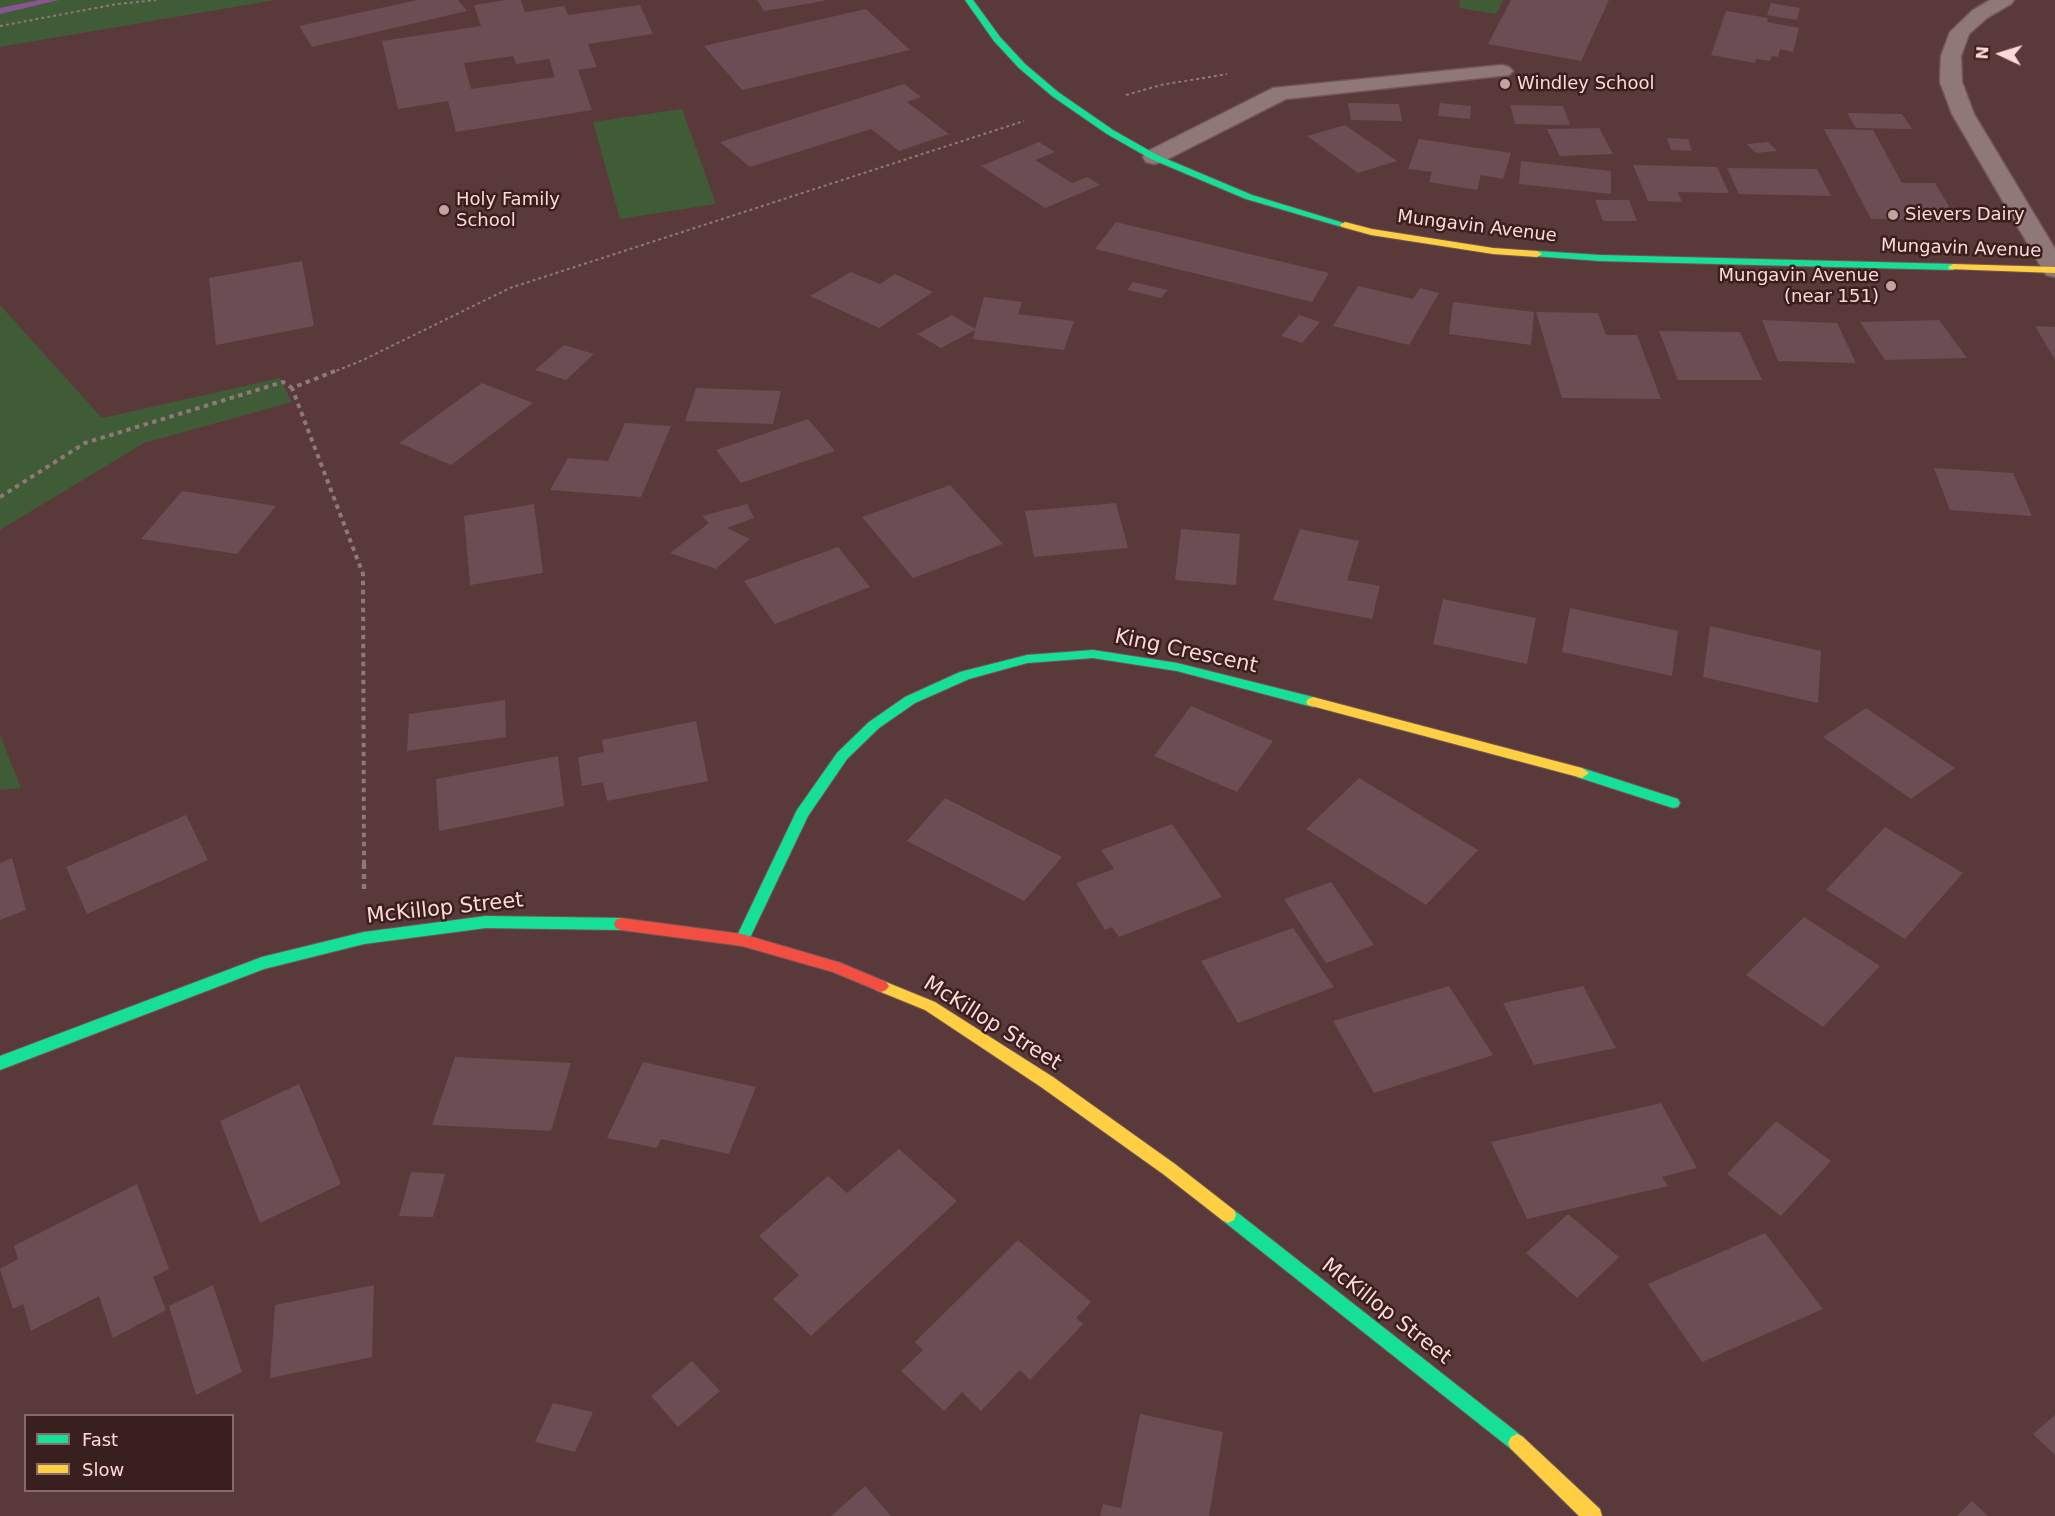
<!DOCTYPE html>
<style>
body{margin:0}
#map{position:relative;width:2055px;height:1516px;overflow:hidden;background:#5a393a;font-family:"DejaVu Sans",sans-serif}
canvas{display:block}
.legend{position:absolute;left:24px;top:1414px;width:210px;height:78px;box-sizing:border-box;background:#3a1f1f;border:2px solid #886969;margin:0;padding:8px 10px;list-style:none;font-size:18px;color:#fed9d7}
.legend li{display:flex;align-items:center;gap:12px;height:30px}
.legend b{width:30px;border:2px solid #886969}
.north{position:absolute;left:1971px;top:24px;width:60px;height:60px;-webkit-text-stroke:4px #3a1f1f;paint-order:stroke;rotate:274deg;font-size:16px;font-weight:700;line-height:24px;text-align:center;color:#fed9d7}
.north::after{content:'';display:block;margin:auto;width:21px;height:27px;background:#fed9d7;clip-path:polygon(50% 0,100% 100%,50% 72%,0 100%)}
</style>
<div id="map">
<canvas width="2055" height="1516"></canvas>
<ul class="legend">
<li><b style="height:8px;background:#16e098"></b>Fast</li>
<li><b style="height:8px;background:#ffcf43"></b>Slow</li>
</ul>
<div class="north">N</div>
</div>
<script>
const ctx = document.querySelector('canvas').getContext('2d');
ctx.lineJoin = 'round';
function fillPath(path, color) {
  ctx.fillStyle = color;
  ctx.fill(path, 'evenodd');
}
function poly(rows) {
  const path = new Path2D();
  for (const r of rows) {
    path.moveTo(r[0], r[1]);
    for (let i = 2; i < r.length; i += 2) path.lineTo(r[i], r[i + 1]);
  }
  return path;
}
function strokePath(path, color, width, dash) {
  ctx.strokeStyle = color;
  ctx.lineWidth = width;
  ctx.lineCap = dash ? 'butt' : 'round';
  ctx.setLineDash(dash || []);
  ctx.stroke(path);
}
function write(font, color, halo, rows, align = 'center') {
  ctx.font = font + ' "DejaVu Sans",sans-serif';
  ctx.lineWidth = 5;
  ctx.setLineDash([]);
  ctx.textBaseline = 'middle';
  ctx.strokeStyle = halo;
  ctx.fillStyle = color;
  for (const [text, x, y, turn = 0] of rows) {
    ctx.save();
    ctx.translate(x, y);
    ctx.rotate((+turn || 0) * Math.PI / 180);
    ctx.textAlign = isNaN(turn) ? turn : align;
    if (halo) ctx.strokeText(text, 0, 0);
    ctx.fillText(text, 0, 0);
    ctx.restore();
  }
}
const green = poly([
 [0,0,275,0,0,47],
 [1460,0,1503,0,1496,14,1459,8],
 [682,109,716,204,620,219,593,122],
 [0,305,102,418,280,378,292,402,144,443,0,530],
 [0,735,21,788,0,790]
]);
const stream = poly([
 [39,0,59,0,0,14,0,8,39,0]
]);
const building = poly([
 [417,0,458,0,467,11,312,47,299,26],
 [506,0,521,0,525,12,564,6,568,15,640,5,653,34,588,44,597,67,578,70,592,110,456,132,448,101,398,109,382,41,481,26,474,5],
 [513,56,516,64,549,59,555,77,471,89,464,63],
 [757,0,823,0,824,1,764,11],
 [1511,0,1609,0,1581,61,1488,44],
 [1771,3,1800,8,1797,20,1767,15],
 [866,9,910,50,742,90,704,46],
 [1726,11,1768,18,1767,22,1799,28,1793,52,1780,49,1778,57,1772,56,1770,61,1756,59,1755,63,1711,55],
 [904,84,921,97,907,102,949,134,899,151,871,129,750,167,720,142],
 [1348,103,1399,104,1402,121,1351,120],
 [1440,103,1471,106,1470,119,1438,116],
 [1510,105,1563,106,1570,125,1515,124],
 [1847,113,1902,114,1912,129,1856,128],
 [1345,125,1397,161,1358,173,1307,136],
 [1599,128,1613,154,1560,156,1547,129],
 [1824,129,1873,130,1902,183,1935,183,1958,221,1871,219],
 [1667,138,1688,139,1692,151,1671,150],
 [1419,139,1511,153,1503,179,1481,175,1477,190,1429,182,1432,172,1408,169],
 [1039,142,1055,152,1035,160,1072,183,1087,177,1100,185,1045,208,981,166],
 [1768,142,1777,151,1756,153,1747,144],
 [1521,161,1611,171,1611,194,1519,184],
 [1633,165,1717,167,1729,193,1678,192,1682,202,1648,201],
 [1727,168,1817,169,1831,196,1739,194],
 [1595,200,1629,200,1637,221,1603,221],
 [1116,222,1329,273,1312,302,1095,249],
 [302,261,314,326,216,345,209,278],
 [851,272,880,284,895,274,933,292,879,328,810,296],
 [1133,282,1168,290,1161,298,1127,290],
 [1358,286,1413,299,1420,288,1439,293,1409,345,1333,326],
 [984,297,1022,302,1018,314,1074,321,1064,350,973,339,975,330,941,348,917,334,952,315,975,329],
 [1453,302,1534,312,1531,345,1449,334],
 [1536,312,1598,313,1606,335,1637,335,1661,399,1562,398],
 [1299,315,1320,322,1302,343,1281,336],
 [1762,320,1837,323,1856,363,1778,361],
 [1939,320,1967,358,1885,360,1860,322],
 [2035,326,2055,327,2055,360],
 [1659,331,1740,332,1762,380,1678,380],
 [564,345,594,354,566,380,535,370],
 [482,383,533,403,451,465,399,443],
 [696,388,781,391,773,424,685,421],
 [808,419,835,451,741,483,716,450],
 [625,423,671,426,641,497,550,490,568,458,608,461],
 [1934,468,2013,473,2032,516,1950,510],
 [950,485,1003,544,913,578,862,517],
 [182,491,276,506,237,554,141,539],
 [1116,503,1128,548,1034,557,1025,511],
 [534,504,543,573,470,585,464,516],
 [747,504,754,518,727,528,750,539,716,569,670,553,709,523,702,516],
 [1181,529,1240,534,1236,585,1175,580],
 [1300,529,1359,541,1347,580,1380,586,1372,619,1273,600],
 [838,547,870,587,775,624,744,581],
 [1443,599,1536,618,1527,664,1433,644],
 [1570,608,1678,631,1672,676,1562,652],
 [1710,626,1821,651,1818,703,1703,677],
 [505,700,506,737,407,751,409,714],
 [1191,706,1273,741,1237,792,1154,756],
 [1866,708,1955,768,1911,799,1823,737],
 [696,721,708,781,607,801,603,782,582,786,578,757,604,752,602,740],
 [558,756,564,806,439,831,436,779],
 [1359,778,1478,850,1426,905,1306,829],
 [945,798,1062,857,1024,901,907,841],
 [186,815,208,860,87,914,66,867],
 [1172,824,1222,897,1119,937,1112,927,1105,930,1076,883,1114,869,1101,850],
 [1885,827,1963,873,1905,939,1826,890],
 [12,858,26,910,0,920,0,863],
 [1331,882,1374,945,1326,963,1284,899],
 [1804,917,1880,966,1823,1027,1746,975],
 [1293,928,1334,987,1238,1023,1201,961],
 [1449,986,1493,1055,1374,1093,1333,1021],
 [1583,986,1616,1048,1534,1065,1503,1003],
 [455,1057,571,1063,551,1131,432,1125],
 [643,1062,756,1087,729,1154,661,1139,657,1148,607,1138],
 [299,1084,341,1184,260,1223,220,1121],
 [1661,1103,1697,1168,1662,1177,1668,1186,1527,1219,1491,1142],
 [1776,1121,1831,1161,1781,1216,1727,1174],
 [899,1149,957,1201,811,1336,773,1299,799,1275,759,1236,828,1176,847,1193],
 [411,1172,445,1174,433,1217,399,1216],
 [137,1184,169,1269,153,1277,166,1310,113,1338,99,1296,31,1331,23,1304,13,1309,0,1269,18,1259,14,1246],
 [1568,1214,1619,1257,1577,1298,1526,1253],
 [1765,1233,1823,1309,1702,1362,1648,1284],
 [1018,1240,1091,1302,1076,1318,1083,1324,1030,1380,1020,1370,981,1411,962,1392,944,1411,901,1371,923,1350,915,1342],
 [213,1285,242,1372,196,1395,169,1306],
 [374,1285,372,1357,270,1378,275,1305],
 [692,1361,720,1391,678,1427,651,1396],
 [553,1403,593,1412,575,1452,535,1442],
 [1140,1414,1223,1432,1209,1516,1100,1516,1103,1504,1121,1508],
 [2055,1415,2055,1455,2033,1434],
 [865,1486,891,1516,831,1516],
 [1972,1501,1988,1516,1957,1516]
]);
const pathFar2 = poly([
 [0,26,117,4,156,0],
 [1126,95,1161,85,1227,74],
 [331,373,363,360,510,288,1024,121]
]);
const pathFar1 = poly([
 [335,371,292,388,363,574,364,865],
 [0,497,85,443,283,382,292,388]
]);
const path = poly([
 [364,864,364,892]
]);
const lane = poly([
 [1502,65,1509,67,1513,71,1509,75,1286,99,1162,162,1154,164,1146,162,1143,157,1146,152,1273,88,1502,65]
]);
const street = poly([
 [1990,0,2014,0,2011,4,1987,18,1969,34,1961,56,1962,82,1974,114,2055,249,2055,277,2046,275,2043,270,1952,114,1940,82,1941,56,1950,32,1973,10,1990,0]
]);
const fast = poly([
 [965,0,973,0,1000,37,1025,64,1058,92,1113,130,1157,155,1252,195,1350,225,1342,227,1246,199,1151,159,1107,134,1052,96,1019,68,994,41,965,0],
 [1537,251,1600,255,1953,264,1958,267,1953,270,1600,261,1533,256,1533,252,1537,251],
 [1093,650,1177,663,1313,697,1320,702,1313,707,1177,671,1093,658,1027,663,969,679,915,703,879,728,847,759,808,816,747,944,742,946,737,944,735,940,797,810,837,753,869,722,905,697,960,672,1027,655,1093,650],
 [1582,768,1678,799,1680,803,1678,807,1673,808,1577,777,1575,773,1577,769,1582,768],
 [486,916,621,918,626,920,628,924,626,928,621,930,486,928,364,944,264,969,0,1070,0,1056,262,957,364,932,486,916],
 [1228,1207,1234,1210,1523,1437,1526,1443,1523,1449,1517,1452,1511,1449,1222,1220,1220,1215,1222,1210,1228,1207]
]);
const slow = poly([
 [1345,222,1372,229,1493,248,1537,251,1542,254,1537,257,1493,254,1371,235,1342,227,1340,225,1345,222],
 [1953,264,2055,267,2055,273,1949,269,1948,267,1953,264],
 [1313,697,1582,768,1589,773,1582,778,1308,705,1306,702,1308,699,1313,697],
 [881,980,935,1002,1053,1077,1175,1164,1234,1210,1236,1215,1234,1220,1228,1223,1222,1220,1163,1174,1041,1087,925,1010,876,990,873,986,876,982,881,980],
 [1517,1434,1523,1437,1600,1509,1602,1516,1579,1516,1511,1449,1508,1443,1511,1437,1517,1434]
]);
const jam = poly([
 [621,918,742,934,841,963,886,982,889,986,886,990,881,992,833,972,742,946,621,930,616,928,614,924,616,920,621,918]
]);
const markers = [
 [1505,84,6,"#c5a1a0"],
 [444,210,6,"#c5a1a0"],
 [1893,215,6,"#c5a1a0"],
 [1891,286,6,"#c5a1a0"]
];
const farPoinames = [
 ["Windley School",1517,84],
 ["Holy Family",456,200],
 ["School",456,221],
 ["Sievers Dairy",1905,215],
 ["Mungavin Avenue",1879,276,"right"],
 ["(near 151)",1879,297,"right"]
];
const farStreetnames = [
 ["Mungavin Avenue",1477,227,7],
 ["Mungavin Avenue",1961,249,2]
];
const streetNames = [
 ["King Crescent",1186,652,12],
 ["McKillop Street",445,909,-6],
 ["McKillop Street",992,1024,32],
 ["McKillop Street",1386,1312,38]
];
fillPath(green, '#3f5c36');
fillPath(stream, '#895590');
fillPath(building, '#6c4d53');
strokePath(lane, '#735657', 3);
strokePath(street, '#735657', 3);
strokePath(fast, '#735657', 2);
strokePath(slow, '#735657', 2);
strokePath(jam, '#735657', 2);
strokePath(pathFar2, '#8f7878', 2, [3, 3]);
strokePath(pathFar1, '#8f7878', 4, [4.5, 4.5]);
strokePath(path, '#8f7878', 4.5, [5, 5]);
fillPath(lane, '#917878');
fillPath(street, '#917878');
fillPath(fast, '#16e098');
fillPath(slow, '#ffcf43');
fillPath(jam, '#f24e42');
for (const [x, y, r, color] of markers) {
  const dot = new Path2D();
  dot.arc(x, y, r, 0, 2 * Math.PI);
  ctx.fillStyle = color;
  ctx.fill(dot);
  strokePath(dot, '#3a1f1f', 2);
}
write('18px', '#fed9d7', '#3a1f1f', farPoinames, 'left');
write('18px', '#fed9d7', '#3a1f1f', farStreetnames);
write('21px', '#fed9d7', '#3a1f1f', streetNames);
</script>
